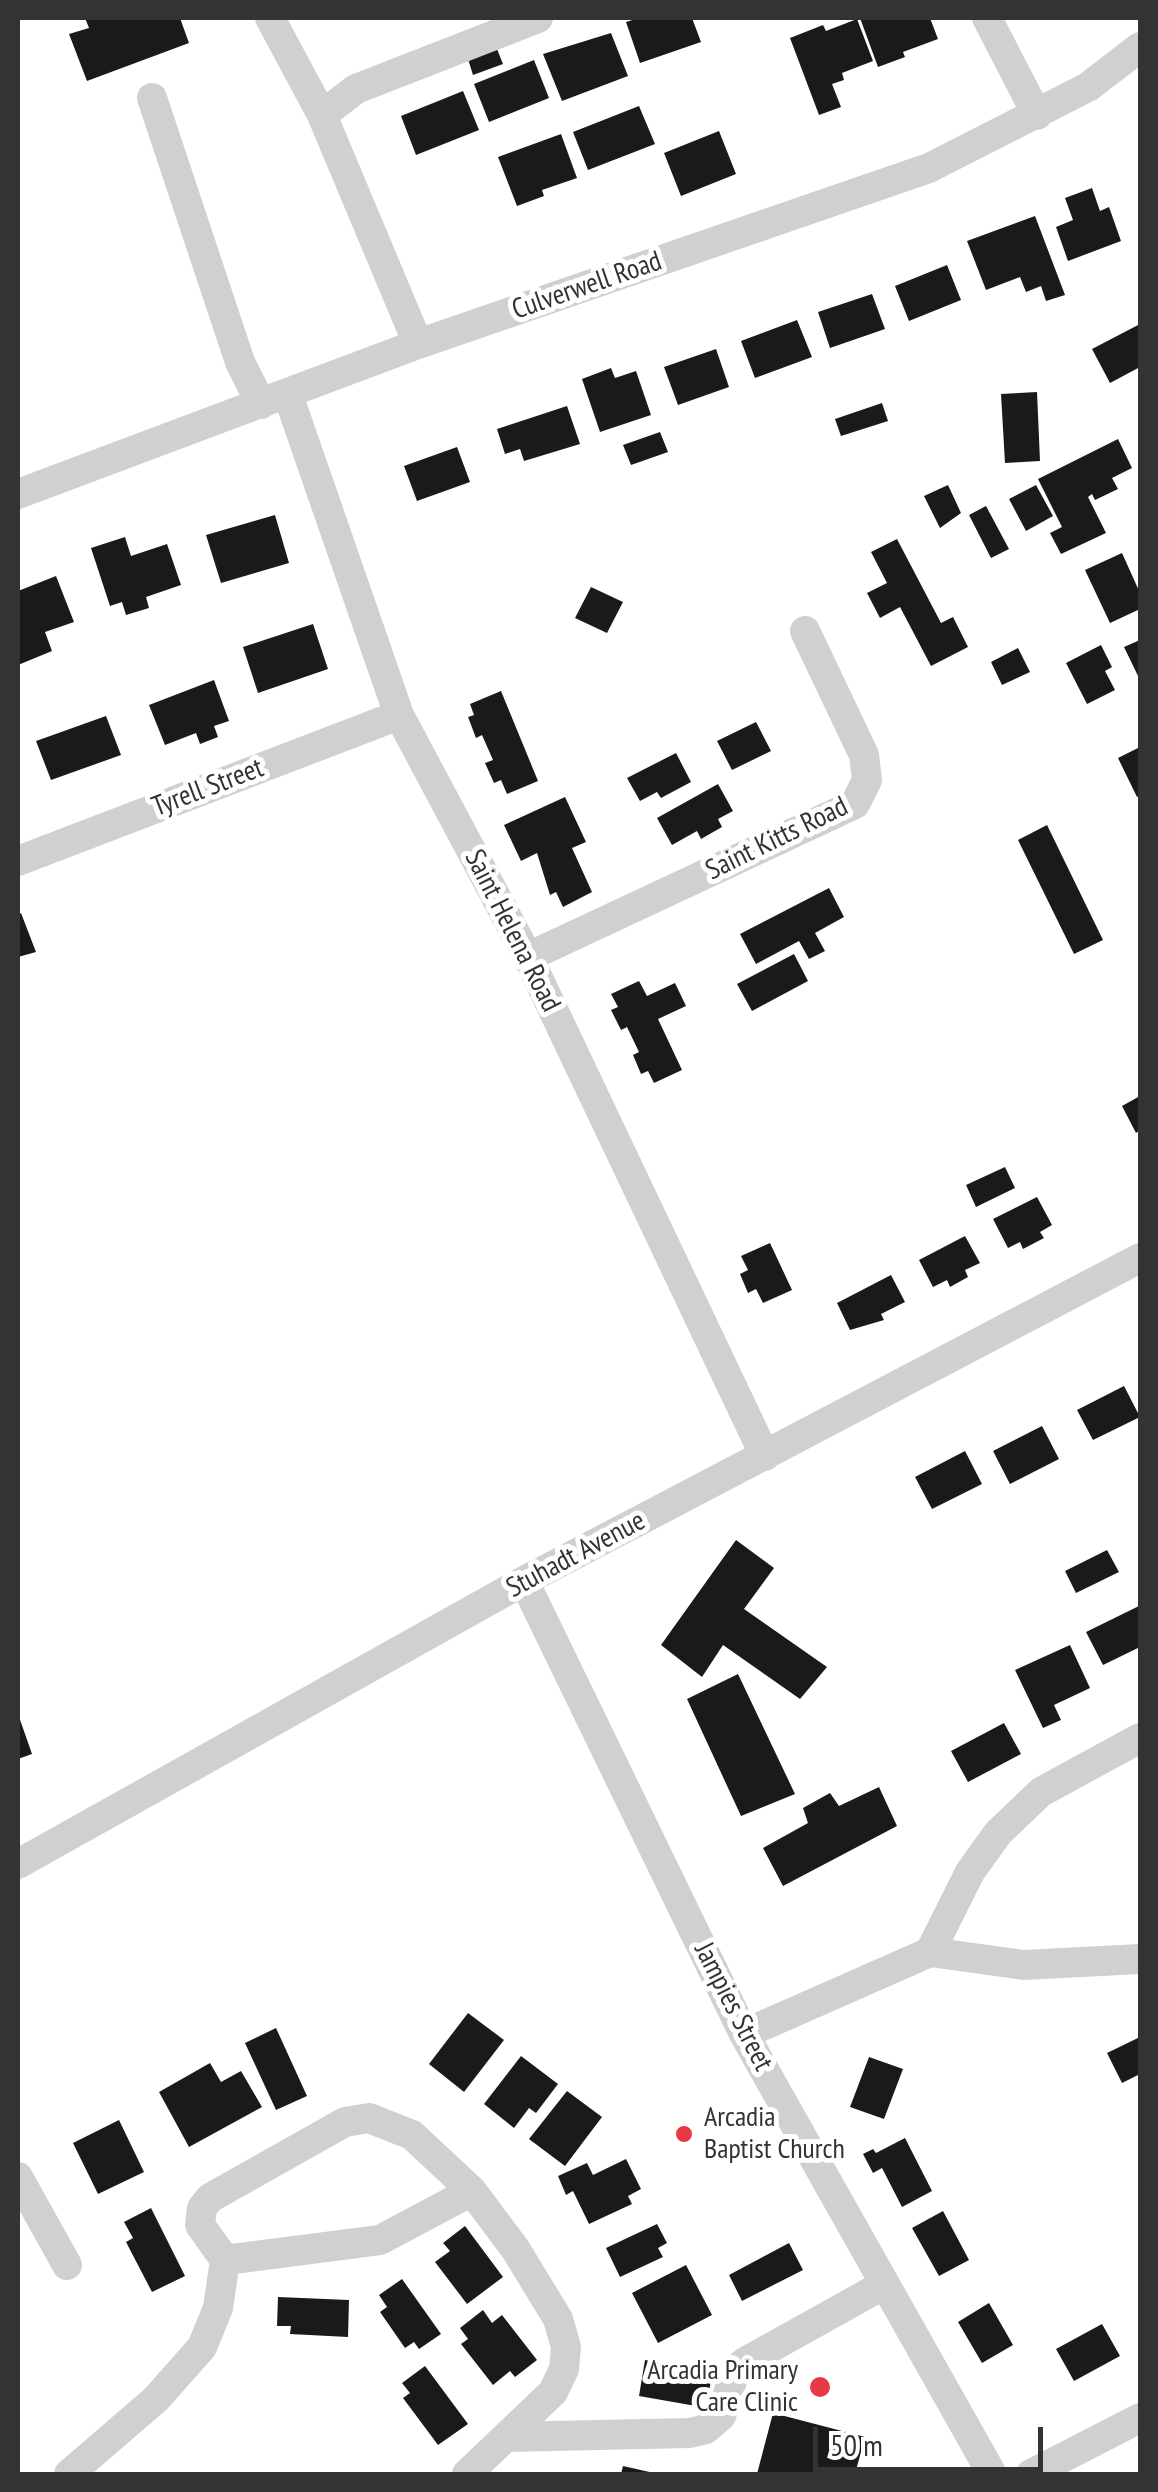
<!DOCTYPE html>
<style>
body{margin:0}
#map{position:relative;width:1158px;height:2492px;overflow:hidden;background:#fff;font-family:"PT Sans Narrow",sans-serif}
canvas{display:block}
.frame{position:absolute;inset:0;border:20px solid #333;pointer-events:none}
.scale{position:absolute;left:813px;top:2427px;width:230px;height:45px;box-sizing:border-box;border:5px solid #333;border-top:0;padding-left:12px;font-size:30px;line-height:35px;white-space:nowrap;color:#333;-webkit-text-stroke:8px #fff;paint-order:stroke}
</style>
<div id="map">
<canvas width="1158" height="2492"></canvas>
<div class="frame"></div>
<div class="scale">50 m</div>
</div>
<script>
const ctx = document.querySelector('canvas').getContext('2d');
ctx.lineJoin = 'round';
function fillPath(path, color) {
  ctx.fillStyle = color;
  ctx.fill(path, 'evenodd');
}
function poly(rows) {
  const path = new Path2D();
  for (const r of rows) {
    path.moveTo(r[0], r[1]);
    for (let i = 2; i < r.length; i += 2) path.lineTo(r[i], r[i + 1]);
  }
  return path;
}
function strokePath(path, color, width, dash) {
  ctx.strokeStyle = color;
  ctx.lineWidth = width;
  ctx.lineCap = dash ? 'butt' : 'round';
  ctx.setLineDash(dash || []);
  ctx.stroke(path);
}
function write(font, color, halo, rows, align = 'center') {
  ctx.font = font + ' "PT Sans Narrow",sans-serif';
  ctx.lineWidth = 10;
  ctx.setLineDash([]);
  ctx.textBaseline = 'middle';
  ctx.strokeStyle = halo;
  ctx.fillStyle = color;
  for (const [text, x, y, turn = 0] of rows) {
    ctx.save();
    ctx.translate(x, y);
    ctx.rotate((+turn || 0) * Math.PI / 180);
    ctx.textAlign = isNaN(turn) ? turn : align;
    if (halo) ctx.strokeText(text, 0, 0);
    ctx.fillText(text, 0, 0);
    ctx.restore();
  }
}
const building = poly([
 [85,18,180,18,189,43,87,81,69,34,89,28],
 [639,18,692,18,701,42,640,63,626,22],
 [860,18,930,18,938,39,903,52,905,57,878,67],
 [857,19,873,61,842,73,844,80,832,84,841,107,819,115,790,38,823,25,826,31],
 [611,33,628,76,562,101,543,54],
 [497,49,503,64,473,75,468,59],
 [534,60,549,98,489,122,474,84],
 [463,91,479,130,416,155,401,116],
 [639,106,655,144,588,170,573,132],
 [719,131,736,174,681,196,664,153],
 [561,134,577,178,542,190,544,196,517,206,498,157],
 [1092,188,1100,211,1109,207,1121,241,1068,261,1056,227,1073,220,1065,198],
 [1035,216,1065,295,1046,301,1041,286,1026,292,1020,277,986,290,967,241],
 [947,265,961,300,909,321,895,286],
 [872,294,885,329,830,348,818,312],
 [797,320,812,357,755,378,741,341],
 [1140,324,1140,367,1110,383,1092,349],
 [716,349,729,387,678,405,664,367],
 [611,368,615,378,636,371,651,415,600,432,582,379],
 [1037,392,1040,461,1005,463,1001,394],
 [882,403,888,421,841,436,835,419],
 [567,406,580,444,524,461,520,449,505,454,497,429],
 [660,432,668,452,631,465,623,445],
 [1118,439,1132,468,1112,478,1118,489,1095,500,1092,494,1088,497,1106,533,1061,554,1050,533,1062,527,1038,479],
 [457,447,470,482,417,501,404,466],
 [948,485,961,513,940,528,924,496],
 [1036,485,1053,516,1026,531,1009,499],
 [986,506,1009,549,991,558,969,515],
 [275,515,289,563,221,583,206,535],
 [125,537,131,556,167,544,181,585,146,597,149,608,126,615,122,602,110,606,91,548],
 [897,539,941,623,953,617,968,647,931,666,900,607,880,618,867,593,887,583,871,552],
 [1122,553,1140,593,1140,609,1110,623,1085,570],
 [56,576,74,622,45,632,52,651,18,665,18,591],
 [591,587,623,602,607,633,575,618],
 [313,624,328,669,258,693,243,647],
 [1140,640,1140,680,1124,647],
 [1101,645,1112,667,1105,671,1115,690,1087,704,1066,663],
 [1018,648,1030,672,1002,685,991,662],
 [214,680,229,721,214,726,218,737,200,744,196,733,165,745,149,705],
 [501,691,538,781,507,794,501,780,494,783,485,763,493,760,482,735,476,738,468,717,474,715,470,704],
 [106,716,121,755,51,780,36,741],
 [756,722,771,751,732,770,717,741],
 [1140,747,1140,795,1137,797,1118,758],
 [676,753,691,782,661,798,657,792,640,801,627,778],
 [718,784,733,811,718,819,722,827,701,839,697,831,672,845,657,818],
 [565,797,586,842,572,848,592,892,563,907,556,892,550,895,537,853,521,861,504,825],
 [1047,825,1103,940,1074,954,1018,840],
 [829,888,844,917,815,933,825,951,809,959,799,941,756,964,740,934],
 [21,913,36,952,18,957,18,915],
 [794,954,808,981,752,1011,737,984],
 [639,981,647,996,675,983,686,1006,658,1019,682,1070,654,1083,648,1071,641,1074,633,1055,639,1052,627,1027,621,1030,611,1010,618,1007,611,994],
 [1140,1096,1140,1130,1136,1133,1122,1106],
 [1005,1167,1015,1188,976,1207,966,1185],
 [1037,1197,1052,1225,1040,1232,1044,1238,1023,1249,1020,1242,1008,1248,993,1219],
 [965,1236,980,1263,965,1270,968,1277,950,1287,947,1280,933,1287,919,1260],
 [770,1243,792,1290,763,1303,756,1289,748,1293,740,1274,748,1270,741,1256],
 [891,1275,905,1302,881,1314,884,1320,850,1330,837,1303],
 [1124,1386,1140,1417,1093,1440,1077,1410],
 [1042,1426,1059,1459,1010,1484,993,1451],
 [965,1451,982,1484,932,1509,915,1477],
 [736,1540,774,1568,744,1609,827,1667,800,1699,723,1645,702,1677,661,1645],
 [1107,1550,1119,1572,1076,1593,1065,1571],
 [1139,1606,1140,1647,1103,1665,1086,1632],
 [1070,1645,1090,1688,1054,1705,1061,1720,1043,1728,1015,1670],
 [738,1674,795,1794,741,1816,687,1699],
 [18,1714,32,1754,18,1759],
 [1004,1723,1021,1754,968,1782,951,1751],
 [879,1787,897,1826,783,1886,763,1848,808,1823,803,1808,830,1793,839,1806],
 [468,2013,504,2040,464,2092,429,2064],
 [276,2028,307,2096,276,2110,245,2043],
 [1140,2037,1140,2074,1122,2083,1107,2053],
 [521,2056,558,2084,536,2113,529,2108,514,2128,484,2104],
 [869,2057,903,2069,884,2119,850,2107],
 [210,2063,221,2082,241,2071,262,2107,189,2147,159,2092],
 [567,2091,602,2117,565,2166,529,2139],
 [119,2120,144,2172,98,2194,73,2143],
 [905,2138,932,2191,902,2207,882,2168,873,2173,863,2154,873,2149,876,2153],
 [626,2159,641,2189,628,2196,632,2204,589,2224,573,2191,566,2195,558,2176,587,2163,593,2175],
 [151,2208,185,2276,152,2292,126,2242,133,2238,124,2222],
 [943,2211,969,2260,939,2276,912,2228],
 [657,2224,667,2243,658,2248,663,2257,620,2277,606,2248],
 [465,2226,503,2277,467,2304,435,2262,450,2251,443,2243],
 [789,2243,803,2270,742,2301,729,2275],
 [686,2265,712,2315,658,2343,632,2293],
 [402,2279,441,2334,419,2349,414,2342,405,2348,380,2312,387,2307,379,2295],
 [278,2297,349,2300,348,2337,290,2334,291,2326,277,2326],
 [989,2303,1013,2345,982,2363,958,2322],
 [483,2310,492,2323,502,2315,537,2360,515,2377,510,2371,493,2385,461,2344,468,2339,460,2328],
 [1102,2324,1120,2356,1074,2381,1056,2349],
 [645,2360,713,2371,708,2396,698,2394,696,2406,639,2396],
 [425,2366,468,2424,438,2445,403,2398,410,2393,402,2383],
 [773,2413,865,2437,855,2474,757,2474],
 [623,2466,654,2473,654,2474,621,2474]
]);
const minor = poly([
 [270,18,322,115,418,344],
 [987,18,1037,115],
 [152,98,240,362,261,404],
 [322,115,356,89,538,18],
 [288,395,399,715,528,957,765,1456],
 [18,494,418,344,929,168,1088,87,1140,47],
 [18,861,399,715],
 [528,957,855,804,867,780,864,755,805,631],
 [524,1581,744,2034,992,2474],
 [18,1864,524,1581,1140,1258],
 [930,1952,970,1872,998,1833,1041,1792,1140,1738],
 [744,2034,930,1952,1024,1965,1140,1959],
 [18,2177,67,2265],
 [225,2260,200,2225,202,2208,210,2198,345,2122,369,2118,412,2135,472,2191],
 [506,2437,690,2433,706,2429,721,2416,735,2371,745,2362,885,2284],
 [69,2474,156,2399,202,2347,218,2308,225,2260,380,2240,472,2191,516,2250,558,2319,566,2347,564,2369,553,2392,467,2474],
 [1031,2474,1140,2418]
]);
const markers = [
 [684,2134,10,"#e63946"],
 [820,2387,12,"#e63946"]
];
const streetNames = [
 ["Culverwell Road",587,286,-19],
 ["Tyrell Street",208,788,-21],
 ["Saint Kitts Road",777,839,-26],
 ["Saint Helena Road",512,931,63],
 ["Stuhadt Avenue",576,1555,-28],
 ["Jampies Street",733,2007,63]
];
const poiNames = [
 ["Arcadia",704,2118],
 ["Baptist Church",704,2150],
 ["Arcadia Primary",798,2371,"right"],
 ["Care Clinic",798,2403,"right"]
];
fillPath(building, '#1a1a1a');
strokePath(minor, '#d0d0d0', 30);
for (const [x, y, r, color] of markers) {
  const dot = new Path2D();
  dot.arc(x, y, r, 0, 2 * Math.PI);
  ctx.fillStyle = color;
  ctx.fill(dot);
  strokePath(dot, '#fff', 4);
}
write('28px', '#333', '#fff', streetNames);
write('28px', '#333', '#fff', poiNames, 'left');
</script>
